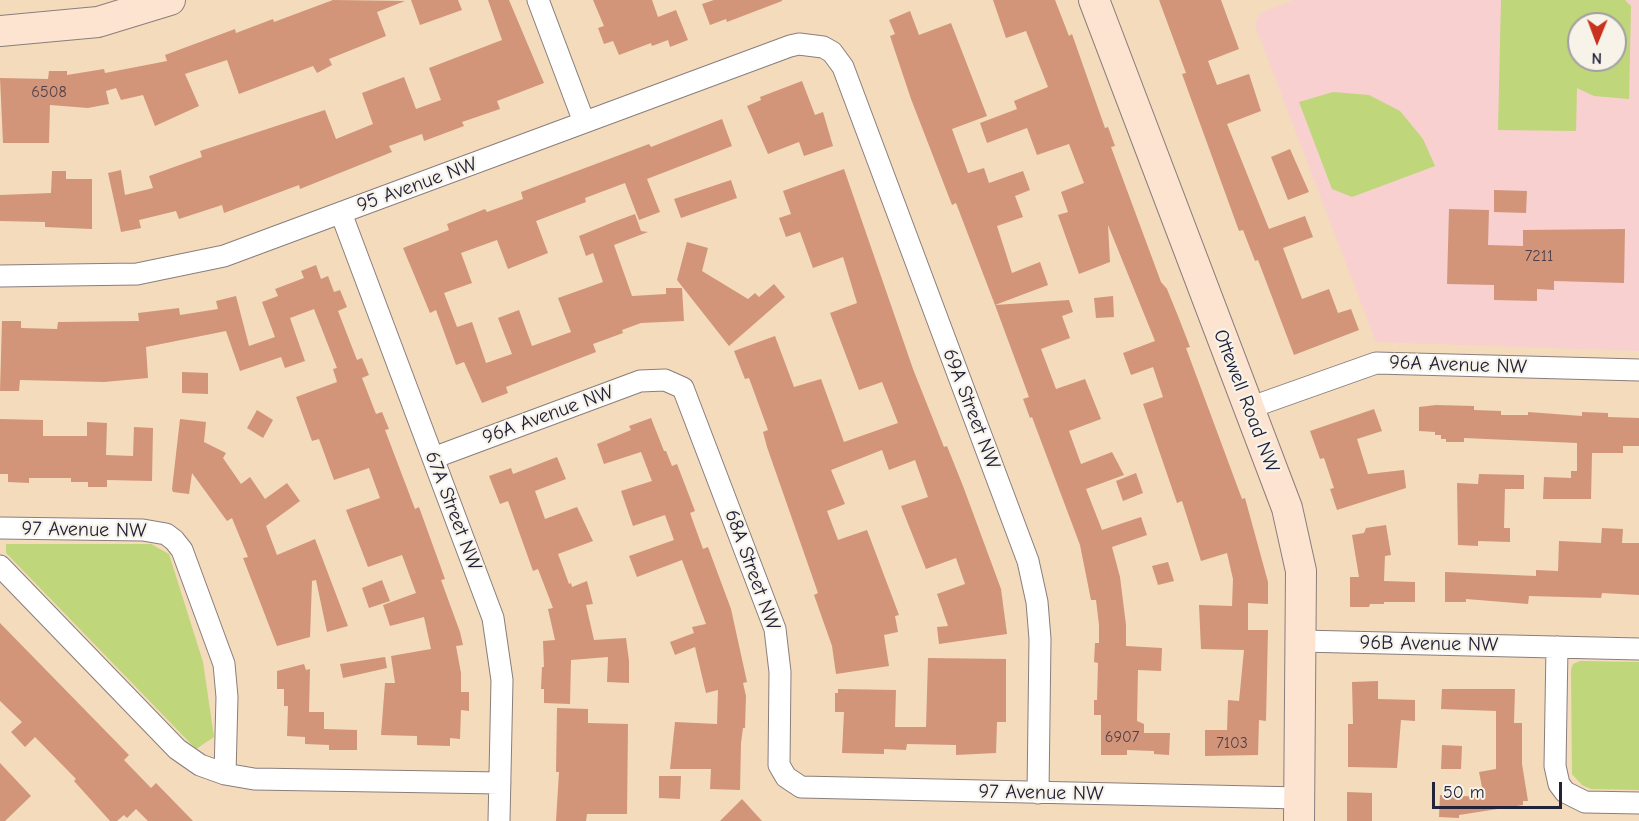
<!DOCTYPE html>
<style>
body{margin:0}
#map{position:relative;width:1639px;height:821px;overflow:hidden;background:#f3dbbc;font-family:"Comic Neue",sans-serif}
canvas{display:block}
.north{position:absolute;left:1567px;top:12px;width:60px;height:60px;box-sizing:border-box;background:#f7f3e8;border:2px solid #a29fa3;border-radius:50%;rotate:181deg;font-size:16px;font-weight:700;line-height:24px;text-align:center;color:#22223b}
.north::after{content:'';display:block;margin:auto;width:21px;height:27px;background:#c8321e;clip-path:polygon(50% 0,100% 100%,50% 72%,0 100%)}
.scale{position:absolute;left:1432px;top:782px;width:130px;height:27px;box-sizing:border-box;border:3px solid #22223b;border-top:0;padding-left:8px;font-size:18px;line-height:21px;white-space:nowrap;color:#22223b;-webkit-text-stroke:4px #f7f3e8;paint-order:stroke}
</style>
<div id="map">
<canvas width="1639" height="821"></canvas>
<div class="north">N</div>
<div class="scale">50 m</div>
</div>
<script>
const ctx = document.querySelector('canvas').getContext('2d');
ctx.lineJoin = 'round';
function fillPath(path, color) {
  ctx.fillStyle = color;
  ctx.fill(path, 'evenodd');
}
function poly(rows) {
  const path = new Path2D();
  for (const r of rows) {
    path.moveTo(r[0], r[1]);
    for (let i = 2; i < r.length; i += 2) path.lineTo(r[i], r[i + 1]);
  }
  return path;
}
function strokePath(path, color, width, dash) {
  ctx.strokeStyle = color;
  ctx.lineWidth = width;
  ctx.lineCap = dash ? 'butt' : 'round';
  ctx.setLineDash(dash || []);
  ctx.stroke(path);
}
function write(font, color, halo, rows, align = 'center') {
  ctx.font = font + ' "Comic Neue",sans-serif';
  ctx.lineWidth = 4.5;
  ctx.setLineDash([]);
  ctx.textBaseline = 'middle';
  ctx.strokeStyle = halo;
  ctx.fillStyle = color;
  for (const [text, x, y, turn = 0] of rows) {
    ctx.save();
    ctx.translate(x, y);
    ctx.rotate((+turn || 0) * Math.PI / 180);
    ctx.textAlign = isNaN(turn) ? turn : align;
    if (halo) ctx.strokeText(text, 0, 0);
    ctx.fillText(text, 0, 0);
    ctx.restore();
  }
}
const built = poly([
 [1294,0,1639,0,1639,351,1376,342,1255,25,1260,13],
 [1579,24,1615,24,1615,60,1579,60]
]);
const green = poly([
 [1501,0,1625,0,1631,6,1629,99,1594,96,1577,88,1576,131,1498,130],
 [1579,24,1615,24,1615,60,1579,60],
 [1333,92,1369,95,1400,111,1423,139,1435,166,1352,197,1332,189,1299,102],
 [6,544,151,544,169,554,203,662,214,737,196,749,6,553],
 [1580,661,1639,662,1639,790,1591,789,1582,785,1572,774,1571,670,1573,664]
]);
const building = poly([
 [333,0,405,1,377,12,386,36,329,59,332,65,317,73,313,66,239,94,227,60,185,74,199,106,155,126,143,95,121,100,116,88,106,91,109,104,88,108,50,105,49,143,3,143,0,78,48,79,49,71,67,71,67,75,104,69,105,73,167,61,165,55,235,29,236,33,273,19,274,22],
 [411,0,458,0,462,10,420,25],
 [488,0,509,0,544,83,497,101,500,109,462,122,464,126,424,141,422,134,389,146,392,152,300,189,299,185,224,213,222,205,179,219,176,211,139,220,141,228,121,232,108,173,121,170,125,195,153,188,149,176,202,157,200,151,325,110,336,139,373,124,362,93,404,77,416,109,441,100,429,68,502,40],
 [593,0,652,0,658,17,676,10,688,40,670,47,668,40,652,46,651,43,619,55,613,41,604,44,598,28,604,26],
 [714,0,782,0,782,1,727,22,726,19,710,25,702,4],
 [993,0,1055,0,1069,36,1072,34,1105,128,1108,127,1115,146,1111,147,1161,282,1167,289,1178,316,1190,347,1186,348,1242,499,1245,498,1268,582,1268,604,1248,603,1248,630,1268,630,1266,721,1259,720,1258,755,1205,756,1205,730,1227,730,1228,700,1239,701,1244,650,1201,649,1199,605,1232,606,1233,579,1227,553,1201,561,1182,501,1177,503,1143,404,1163,397,1153,367,1131,375,1123,353,1155,341,1108,225,1110,262,1079,274,1058,215,1068,212,1061,192,1084,183,1069,144,1037,155,1027,128,987,143,980,123,1017,109,1014,101,1048,87,1026,31,1006,38],
 [1159,0,1221,0,1239,49,1208,61,1217,85,1249,74,1261,111,1227,124,1269,229,1305,216,1313,237,1283,248,1302,299,1329,289,1338,313,1351,309,1359,330,1294,355,1258,260,1255,261,1243,230,1239,231,1182,74,1186,73],
 [910,11,919,35,951,23,987,116,952,129,968,173,984,168,989,183,1023,171,1030,190,1015,196,1023,217,997,226,1012,273,1040,262,1048,285,995,305,956,203,952,205,911,99,890,36,895,34,889,20],
 [802,81,815,115,823,112,833,146,804,156,799,142,768,154,747,106,761,100,760,97],
 [722,119,732,146,647,179,660,212,639,220,625,183,585,198,586,202,536,221,548,253,508,269,497,240,461,253,472,283,444,293,457,327,472,322,486,363,512,354,498,318,519,310,532,346,571,332,558,298,603,282,593,253,586,256,579,236,616,221,635,214,641,231,648,232,614,245,632,296,666,294,666,288,682,288,684,321,641,323,622,330,623,333,593,344,596,352,506,387,508,393,482,403,464,362,456,365,436,310,430,313,403,248,449,230,447,224,485,209,487,212,523,199,521,192,649,144,651,147],
 [1290,149,1309,192,1288,200,1271,157],
 [844,169,913,369,944,447,947,446,963,486,1001,589,1007,634,939,644,937,627,948,626,937,594,965,584,956,558,926,569,901,506,928,497,915,460,889,470,882,450,831,470,845,504,827,511,838,540,867,530,899,615,895,616,898,632,884,635,889,666,836,674,832,646,814,595,818,593,767,447,763,432,768,430,749,378,745,379,734,351,775,336,794,387,821,379,844,442,898,423,882,382,859,390,830,313,857,303,843,257,813,268,800,232,786,237,779,218,791,214,783,191],
 [52,171,66,171,66,179,92,179,92,229,45,227,45,222,0,221,0,195,51,193],
 [731,180,737,198,681,218,674,199],
 [1494,190,1527,191,1526,213,1494,212],
 [1449,209,1489,210,1488,245,1523,246,1523,230,1625,229,1624,283,1554,281,1554,290,1537,289,1537,301,1494,300,1494,285,1447,284],
 [687,242,708,248,702,271,748,299,755,293,759,297,774,284,785,297,729,346,677,280],
 [316,265,321,279,328,276,334,292,340,290,347,307,338,311,357,360,362,358,369,375,362,378,376,414,382,412,389,429,385,430,415,509,419,507,445,579,441,580,460,632,463,645,456,646,461,673,461,692,469,692,469,711,461,710,460,739,450,738,450,746,417,745,417,736,381,735,385,683,395,683,391,656,431,649,424,617,390,626,383,605,416,593,402,555,368,567,346,510,380,498,369,468,334,480,319,439,312,441,296,397,337,382,333,369,337,368,314,309,290,318,305,361,285,368,281,357,240,371,226,331,146,347,148,378,104,382,20,380,19,391,0,391,2,321,21,321,21,328,57,329,58,322,139,321,138,313,179,308,180,315,218,309,216,301,236,296,249,346,275,337,262,302,278,296,275,289,304,278,301,271],
 [1113,296,1114,317,1096,318,1094,298],
 [1069,300,1073,312,1062,316,1070,338,1041,349,1056,389,1085,379,1101,419,1069,431,1081,464,1112,452,1124,475,1086,489,1102,530,1141,517,1147,535,1112,547,1120,577,1126,625,1126,646,1162,648,1161,671,1138,670,1137,721,1144,724,1144,733,1170,733,1169,755,1154,754,1154,751,1127,750,1127,755,1101,755,1101,715,1094,715,1094,700,1097,700,1098,663,1094,662,1095,643,1099,643,1099,625,1096,600,1091,600,1080,545,1032,417,1030,418,1023,399,1029,397,995,305],
 [182,372,208,373,208,394,182,393],
 [1436,405,1474,406,1474,410,1501,411,1501,415,1528,415,1528,412,1582,416,1582,412,1608,413,1608,417,1639,418,1639,446,1623,446,1623,453,1592,453,1591,499,1543,499,1544,477,1571,478,1571,471,1577,471,1577,443,1464,438,1464,442,1446,442,1446,439,1441,439,1441,435,1435,435,1435,432,1419,431,1419,407],
 [1374,409,1382,431,1357,439,1368,474,1404,470,1406,488,1337,510,1330,489,1334,488,1324,458,1320,459,1310,431],
 [257,410,273,420,263,438,247,428],
 [651,418,664,451,666,451,672,466,677,464,695,511,690,513,703,549,708,547,731,609,747,682,743,683,746,696,745,728,743,728,741,743,740,790,710,789,711,769,670,769,675,722,717,724,718,690,706,693,695,647,675,655,670,642,694,633,692,627,706,624,682,560,637,577,629,556,674,540,665,515,633,526,621,491,652,481,641,452,604,464,597,444,631,430,629,426],
 [0,419,43,420,43,436,87,436,87,422,107,423,106,455,133,456,134,427,153,428,152,481,107,480,107,487,88,487,88,482,71,482,71,478,29,478,29,483,8,482,8,474,0,474],
 [180,419,206,422,204,442,226,453,223,458,241,484,250,477,265,499,287,483,300,501,266,526,277,555,315,539,348,626,327,632,316,580,312,581,310,637,277,646,243,558,248,557,232,518,227,521,192,473,189,494,173,492,172,489],
 [557,457,566,479,535,491,545,519,577,507,593,541,558,554,569,584,571,583,572,587,587,581,593,604,586,605,594,640,626,638,629,661,629,683,607,682,608,657,571,660,570,704,544,703,544,689,541,689,542,667,544,667,543,641,555,640,548,609,553,608,538,569,533,571,508,501,500,504,489,476,511,468,513,474],
 [1136,473,1143,493,1123,501,1116,481],
 [1479,474,1524,475,1524,489,1505,489,1504,528,1510,528,1510,542,1478,541,1478,546,1458,545,1457,483,1478,484],
 [1386,525,1391,555,1385,556,1384,581,1415,582,1415,602,1384,602,1384,604,1370,604,1369,607,1350,607,1350,577,1359,577,1352,535,1364,533,1366,528],
 [1602,528,1623,529,1622,543,1639,543,1639,595,1602,593,1601,598,1529,596,1528,604,1466,599,1466,602,1445,602,1445,572,1536,576,1536,570,1558,571,1559,541,1601,543],
 [1168,562,1174,581,1158,585,1152,566],
 [382,580,390,601,369,608,362,588],
 [0,623,129,755,124,760,151,788,156,783,193,821,148,821,136,809,127,818,124,815,117,821,110,821,74,781,76,779,35,737,25,747,11,732,22,722,0,701],
 [385,657,387,668,343,678,340,664],
 [928,658,1006,659,1006,722,997,722,996,753,956,755,956,745,907,744,906,750,884,749,884,754,842,753,844,712,835,712,835,693,838,693,838,689,896,690,895,727,926,727],
 [304,664,306,670,310,669,309,712,324,712,324,729,357,730,357,750,329,750,329,745,305,744,305,737,287,736,288,706,284,706,284,689,277,689,277,671],
 [1378,681,1378,699,1415,700,1415,721,1401,720,1397,768,1348,767,1348,724,1353,724,1352,682],
 [1442,689,1515,689,1514,723,1522,723,1522,764,1528,801,1523,801,1523,805,1459,815,1459,818,1439,817,1440,795,1484,797,1479,772,1496,769,1496,711,1441,709],
 [557,708,588,709,588,723,628,724,627,814,587,814,586,821,556,821,559,772,556,772],
 [1442,745,1462,746,1461,769,1441,769],
 [0,763,31,796,5,821,0,821],
 [659,776,681,776,680,799,659,798],
 [1347,792,1372,793,1372,821,1347,821],
 [742,799,762,821,720,821]
]);
const street = poly([
 [538,0,584,122],
 [341,213,493,618,502,680,499,821],
 [0,276,137,274,224,256,790,46,799,44,823,47,832,52,843,67,1028,561,1037,602,1040,639,1038,793],
 [1249,408,1376,363,1639,370],
 [433,458,640,381,665,380,683,388,775,629,780,672,779,765,786,777,801,787,1300,798],
 [0,528,143,530,166,534,174,540,182,550,224,664,227,697,225,774],
 [0,566,177,749,200,765,225,774,254,779,500,783],
 [1301,641,1639,649],
 [1557,647,1555,766,1559,784,1565,792,1585,802,1639,803]
]);
const secondary = poly([
 [1094,0,1287,508,1301,571,1299,821],
 [0,31,98,22,170,0]
]);
const numberNames = [
 ["6508",49,92],
 ["7211",1539,256],
 ["6907",1122,737],
 ["7103",1232,743]
];
const streetNames = [
 ["95 Avenue NW",417,185,-20],
 ["96A Avenue NW",1458,365,2],
 ["Ottewell Road NW",1246,401,69],
 ["69A Street NW",971,409,69],
 ["96A Avenue NW",548,415,-20],
 ["67A Street NW",453,511,69],
 ["97 Avenue NW",84,530,1],
 ["68A Street NW",752,570,70],
 ["96B Avenue NW",1429,644,1],
 ["97 Avenue NW",1041,793,1]
];
fillPath(built, '#f7d0cf');
fillPath(green, '#bfd67a');
fillPath(building, '#d2957a');
strokePath(street, '#8a7e7c', 23);
strokePath(secondary, '#8a7e7c', 32);
strokePath(street, '#fff', 21);
strokePath(secondary, '#fde4d1', 30);
write('16px', '#4e3f4b', null, numberNames);
write('20px', '#22223b', '#f7f3e8', streetNames);
</script>
